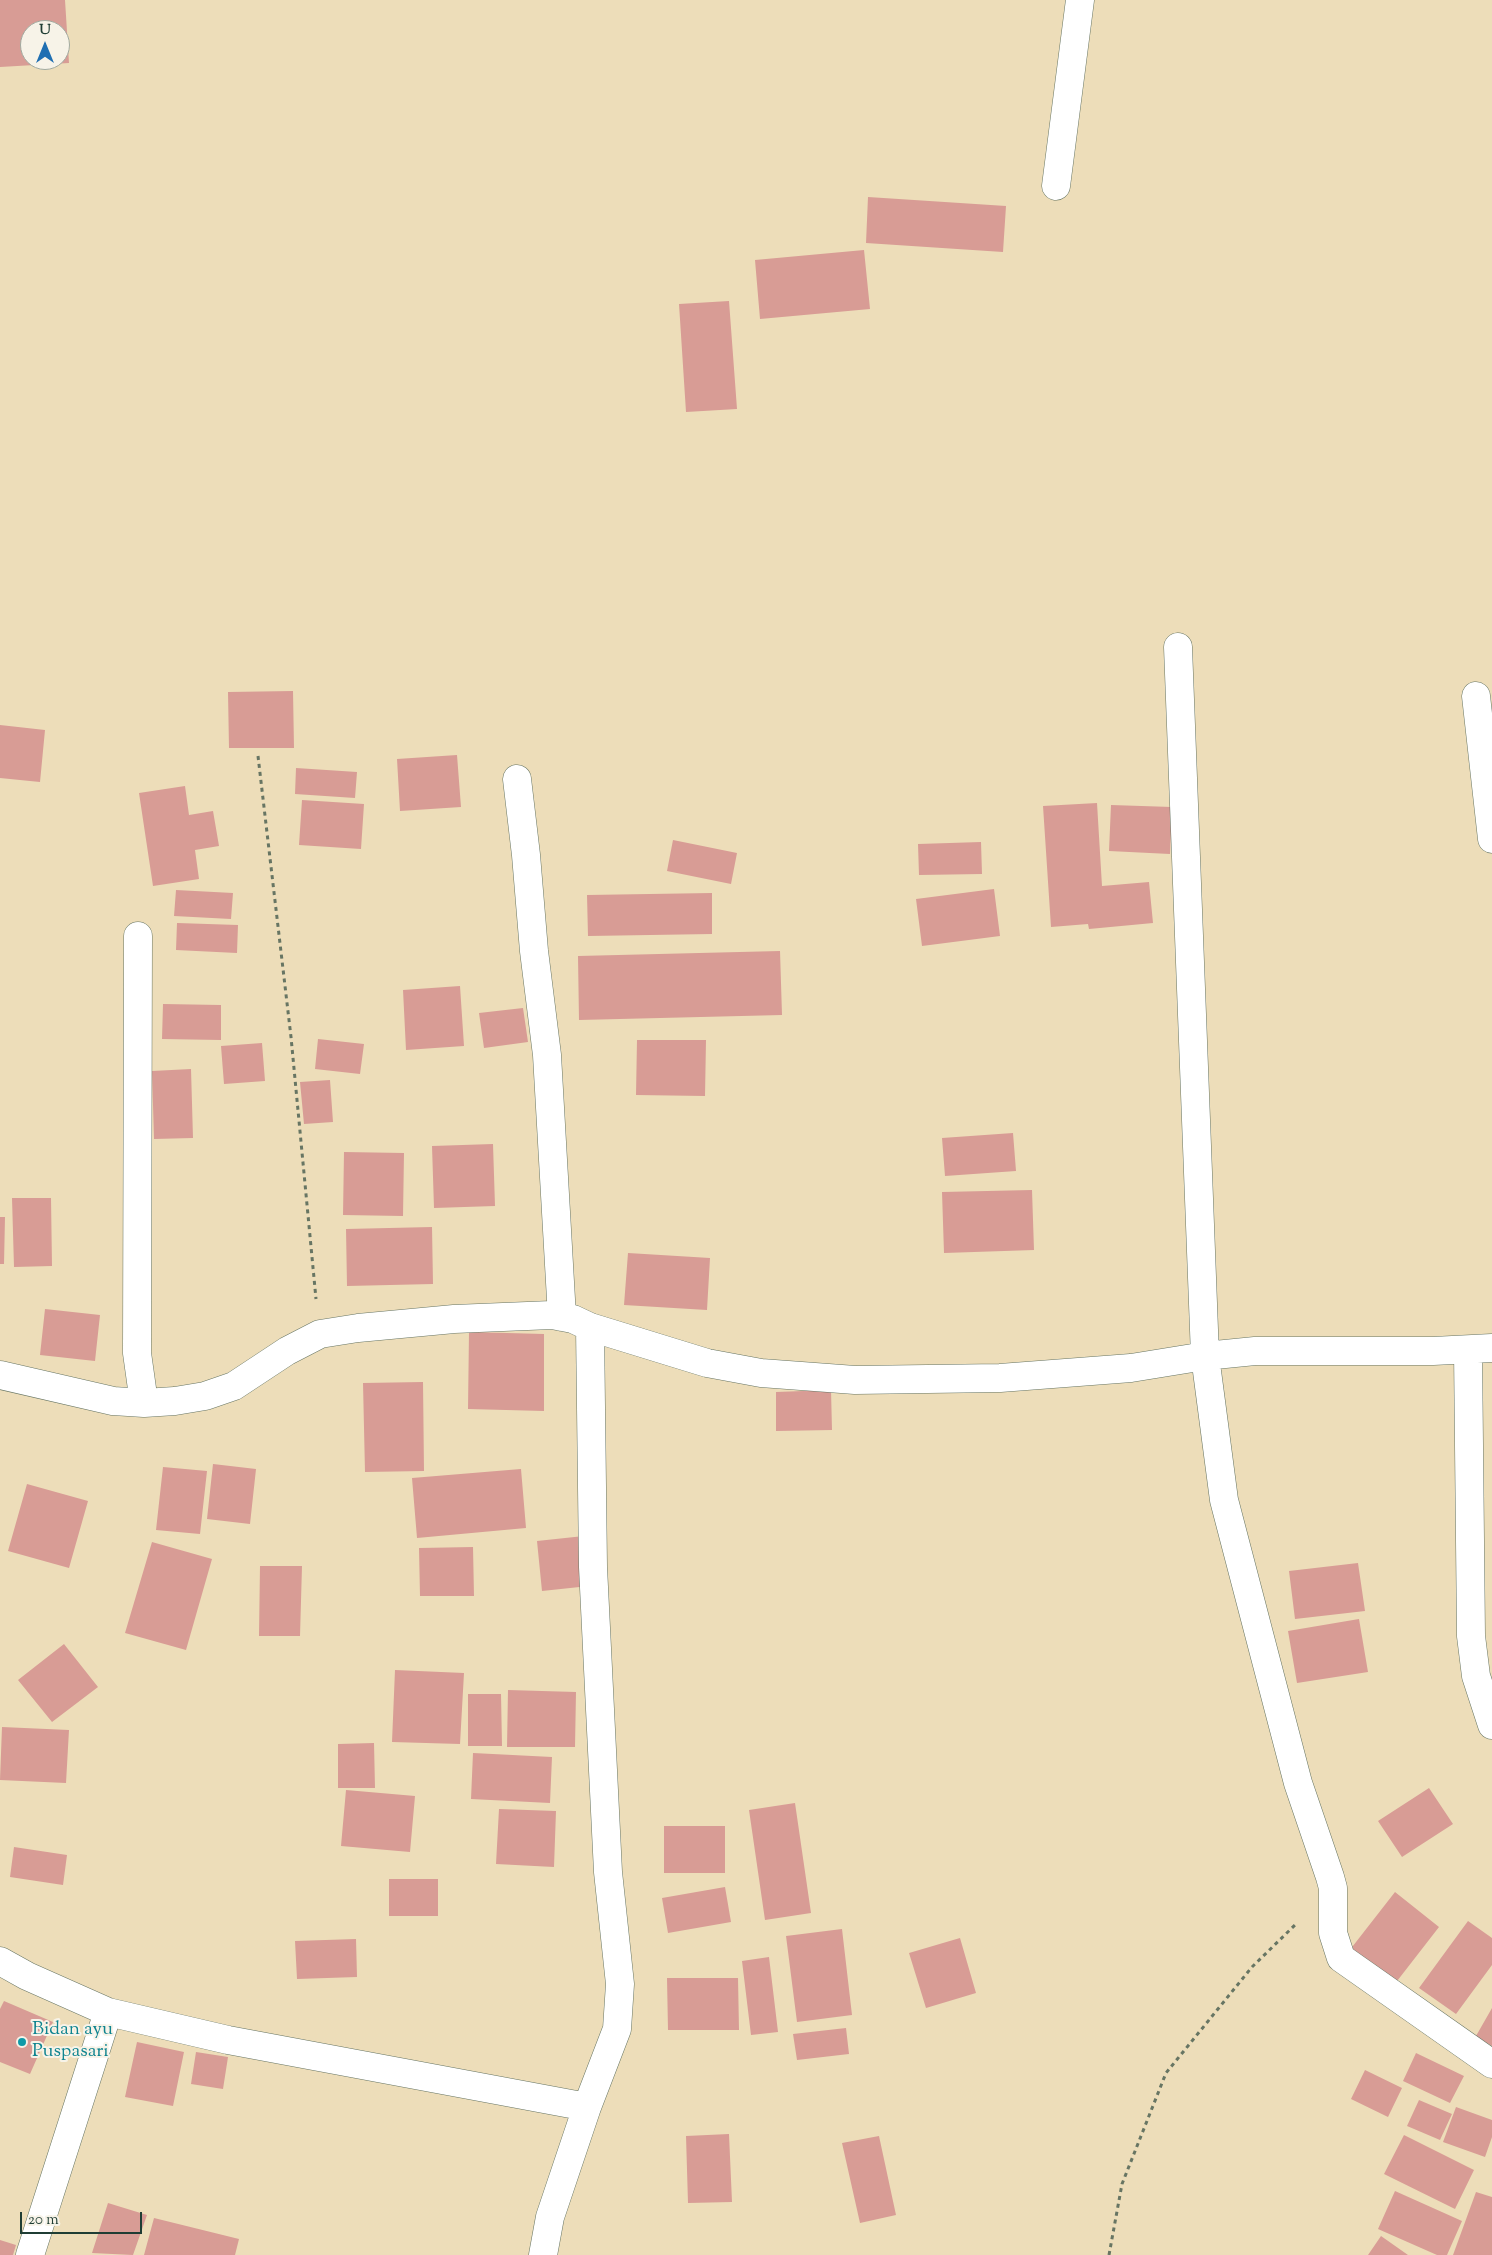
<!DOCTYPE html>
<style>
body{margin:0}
#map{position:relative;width:1492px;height:2255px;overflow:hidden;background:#edddb9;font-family:"Sorts Mill Goudy",serif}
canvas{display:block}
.north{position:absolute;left:20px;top:20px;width:50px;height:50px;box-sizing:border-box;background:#f7f3e8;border:1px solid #a1aaa0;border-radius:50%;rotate:0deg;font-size:14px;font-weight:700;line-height:20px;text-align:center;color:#1f3d34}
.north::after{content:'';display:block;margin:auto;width:18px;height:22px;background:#1f6fb2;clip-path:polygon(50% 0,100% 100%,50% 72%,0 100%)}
.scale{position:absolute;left:20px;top:2212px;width:122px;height:22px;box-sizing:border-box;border:2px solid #1f3d34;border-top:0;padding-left:6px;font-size:15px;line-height:18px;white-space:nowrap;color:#1f3d34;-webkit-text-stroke:4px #f7f3e8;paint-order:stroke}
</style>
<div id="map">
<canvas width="1492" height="2255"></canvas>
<div class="north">U</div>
<div class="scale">20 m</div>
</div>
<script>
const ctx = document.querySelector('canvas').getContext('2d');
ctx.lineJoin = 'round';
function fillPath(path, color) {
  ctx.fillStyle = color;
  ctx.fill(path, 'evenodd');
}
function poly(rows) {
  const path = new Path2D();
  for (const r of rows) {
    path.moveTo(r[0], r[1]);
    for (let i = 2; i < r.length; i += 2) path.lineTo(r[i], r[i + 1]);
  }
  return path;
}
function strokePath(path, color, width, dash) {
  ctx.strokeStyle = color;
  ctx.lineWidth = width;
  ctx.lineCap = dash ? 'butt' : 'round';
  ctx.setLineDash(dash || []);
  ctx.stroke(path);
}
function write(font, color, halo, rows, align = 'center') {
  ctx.font = font + ' "Sorts Mill Goudy",serif';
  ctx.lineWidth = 4;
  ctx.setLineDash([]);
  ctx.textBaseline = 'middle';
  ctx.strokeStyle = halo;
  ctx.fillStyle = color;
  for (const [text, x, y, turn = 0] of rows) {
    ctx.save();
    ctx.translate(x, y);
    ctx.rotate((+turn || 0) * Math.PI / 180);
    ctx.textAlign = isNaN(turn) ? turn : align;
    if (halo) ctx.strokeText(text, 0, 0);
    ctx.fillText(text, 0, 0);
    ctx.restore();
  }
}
const building = poly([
 [0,0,65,0,69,63,0,67],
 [30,30,60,30,60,60,30,60],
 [868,197,1006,206,1003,252,866,243],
 [864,250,870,309,760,319,755,260],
 [729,301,737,409,686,412,679,304],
 [293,691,294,748,229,748,228,692],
 [0,725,45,730,40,782,0,778],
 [457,755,461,807,400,811,397,759],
 [296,768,357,772,355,798,295,794],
 [185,786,189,815,213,811,219,846,195,850,199,879,153,886,139,793],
 [302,800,364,804,361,849,299,845],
 [1097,803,1102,886,1149,882,1153,923,1089,929,1088,924,1051,927,1043,806],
 [1111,805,1172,807,1170,854,1109,851],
 [673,840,737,853,731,884,667,871],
 [981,842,982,874,919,875,918,844],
 [994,889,1000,936,922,946,916,899],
 [176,890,233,893,231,919,174,916],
 [712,893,712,934,588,936,587,895],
 [177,923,238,925,237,953,176,950],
 [780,951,782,1015,579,1020,578,956],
 [460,986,464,1046,406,1050,403,990],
 [163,1004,221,1005,221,1040,162,1039],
 [523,1008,528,1042,484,1048,479,1013],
 [318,1039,364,1044,360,1074,315,1069],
 [637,1040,706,1040,705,1096,636,1095],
 [262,1043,265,1081,224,1084,221,1046],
 [191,1069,193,1138,154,1139,152,1071],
 [330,1080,333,1122,304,1124,300,1082],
 [1013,1133,1016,1171,945,1176,942,1138],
 [493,1144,495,1206,434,1208,432,1146],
 [344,1152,404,1153,403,1216,343,1215],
 [1032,1190,1034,1250,944,1253,942,1192],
 [12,1198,51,1198,52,1266,14,1267],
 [0,1217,5,1217,4,1264,0,1264],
 [432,1227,433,1284,347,1286,346,1229],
 [628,1253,710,1258,707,1310,624,1305],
 [45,1309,100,1315,95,1361,40,1355],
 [469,1332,544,1334,544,1411,468,1409],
 [423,1382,424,1471,365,1472,363,1383],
 [831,1390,832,1430,776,1431,776,1392],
 [213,1464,256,1469,250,1524,207,1519],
 [163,1467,207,1471,200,1534,156,1530],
 [521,1469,526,1528,417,1538,412,1478],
 [27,1484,88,1501,69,1568,8,1551],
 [584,1536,589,1586,542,1591,537,1541],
 [152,1542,212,1559,186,1650,125,1633],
 [473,1547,474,1596,420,1596,419,1548],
 [1358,1563,1365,1611,1295,1619,1289,1571],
 [260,1566,302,1566,300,1636,259,1636],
 [1359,1619,1368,1672,1297,1683,1288,1631],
 [64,1644,98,1687,52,1722,18,1680],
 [395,1670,464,1673,460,1744,392,1742],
 [508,1690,576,1692,575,1747,507,1747],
 [468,1694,501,1694,502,1746,468,1746],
 [2,1727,69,1730,66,1783,0,1780],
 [374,1743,375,1788,338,1788,338,1744],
 [473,1753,552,1757,550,1803,471,1799],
 [1429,1788,1453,1824,1402,1857,1378,1821],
 [346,1790,415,1796,410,1852,341,1846],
 [795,1803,811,1913,765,1920,749,1810],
 [499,1809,556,1811,554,1867,496,1864],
 [664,1826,725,1826,725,1873,664,1873],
 [14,1847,67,1855,63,1885,10,1877],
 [389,1879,438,1879,438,1916,389,1916],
 [725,1887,731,1922,668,1933,662,1898],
 [1395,1892,1439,1927,1394,1985,1349,1951],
 [1468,1921,1492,1938,1492,1965,1456,2014,1419,1988],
 [842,1929,852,2015,797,2022,786,1936],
 [960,1938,976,1993,926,2008,909,1953],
 [356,1939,357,1977,297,1979,295,1941],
 [769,1957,778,2032,751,2035,742,1961],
 [667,1978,738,1978,739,2030,668,2030],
 [4,2001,53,2022,30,2074,0,2062,0,2009],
 [1492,2008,1492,2046,1476,2036],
 [846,2028,849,2054,797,2060,793,2034],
 [137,2042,184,2052,173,2106,125,2097],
 [196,2052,228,2057,223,2089,191,2084],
 [1416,2053,1464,2076,1450,2103,1403,2081],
 [1365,2070,1402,2088,1388,2117,1351,2099],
 [1419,2100,1452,2114,1440,2140,1407,2126],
 [1456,2107,1492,2120,1492,2137,1485,2157,1443,2142],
 [729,2134,732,2202,688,2203,686,2136],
 [1404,2135,1474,2170,1455,2209,1384,2174],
 [879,2136,896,2215,860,2223,842,2143],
 [1395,2191,1462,2221,1447,2255,1437,2255,1378,2229],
 [1476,2192,1492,2197,1492,2255,1453,2255],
 [108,2203,147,2215,133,2255,92,2253],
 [154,2218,239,2239,235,2255,144,2255],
 [1381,2236,1408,2255,1368,2255],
 [0,2240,16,2245,13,2255,0,2255]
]);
const path = poly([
 [258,756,291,1037,316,1299],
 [1109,2255,1122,2184,1166,2073,1252,1967,1296,1924]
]);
const minor = poly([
 [1056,186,1080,0],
 [1178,647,1205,1356,1224,1500,1298,1783,1330,1877,1333,1888,1333,1933,1341,1958,1492,2064],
 [1476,696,1492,839],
 [517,779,526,855,534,951,547,1055,562,1317],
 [138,936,137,1353,144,1403],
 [1468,1350,1471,1636,1476,1676,1492,1725],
 [0,1375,113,1401,144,1403,175,1401,205,1396,234,1386,287,1351,320,1334,358,1328,454,1319,552,1315,573,1319,590,1327,707,1363,761,1373,855,1380,1000,1378,1131,1368,1205,1356,1255,1351,1433,1351,1492,1348],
 [0,1961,27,1976,108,2012,228,2040,587,2107],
 [30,2255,108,2012],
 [543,2255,550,2217,587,2107,617,2029,620,1984,608,1872,593,1567,590,1327]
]);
const markers = [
 [22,2042,5,"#0f9aa8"]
];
const cultureNames = [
 ["Bidan ayu",32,2031],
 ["Puspasari",32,2053]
];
fillPath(building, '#d89c95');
strokePath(minor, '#677563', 29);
strokePath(path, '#677563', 3, [4, 4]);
strokePath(minor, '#fff', 28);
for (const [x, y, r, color] of markers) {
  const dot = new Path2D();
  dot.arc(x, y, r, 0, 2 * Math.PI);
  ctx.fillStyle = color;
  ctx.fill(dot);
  strokePath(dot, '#f7f3e8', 2);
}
write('19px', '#0d838f', '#f7f3e8', cultureNames, 'left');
</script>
